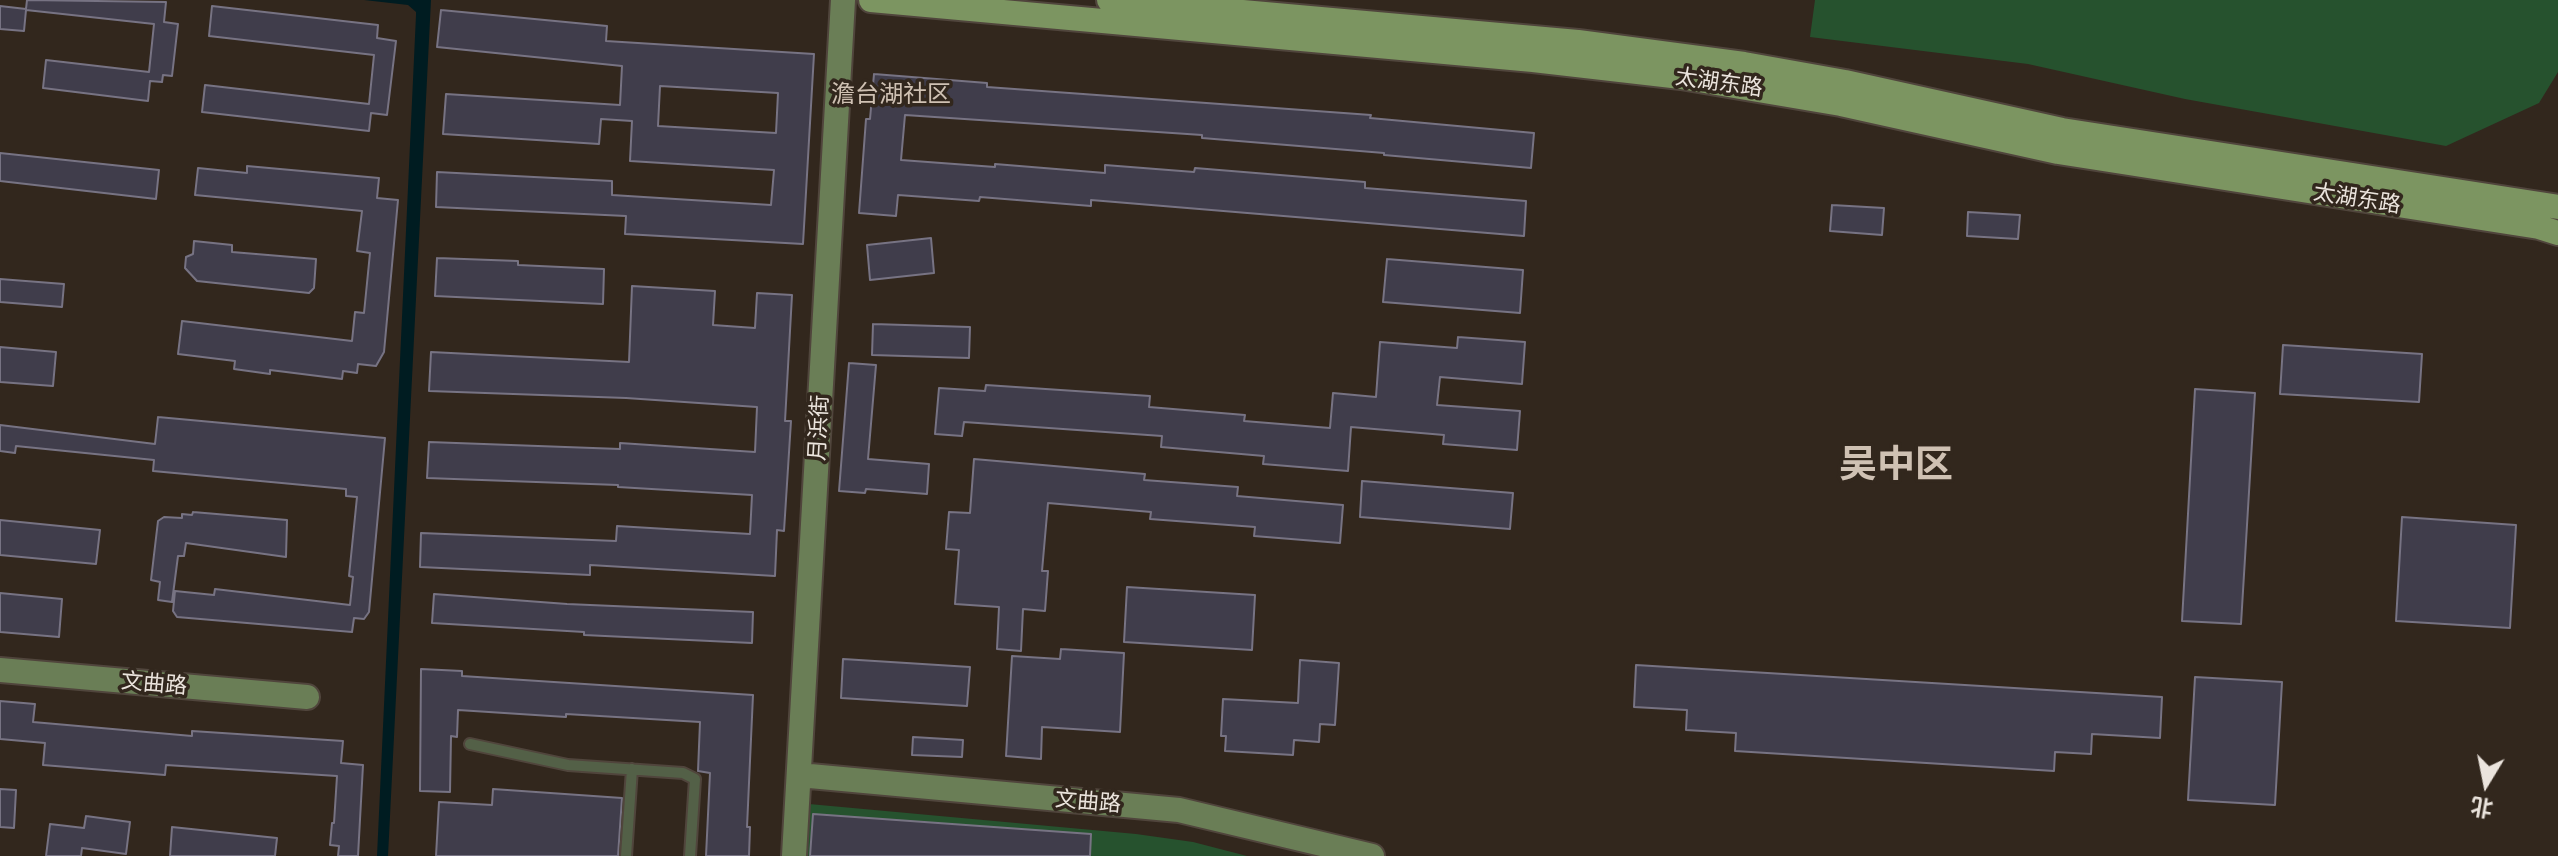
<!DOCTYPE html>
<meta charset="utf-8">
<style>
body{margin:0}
#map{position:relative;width:2558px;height:856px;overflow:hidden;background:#32271d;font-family:Mulish,"Noto Sans SC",sans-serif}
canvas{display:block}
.north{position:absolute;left:2446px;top:744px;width:80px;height:80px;-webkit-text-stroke:6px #32271d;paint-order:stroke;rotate:190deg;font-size:22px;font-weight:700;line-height:32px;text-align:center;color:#ebe4dd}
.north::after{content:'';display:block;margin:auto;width:28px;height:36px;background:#ebe4dd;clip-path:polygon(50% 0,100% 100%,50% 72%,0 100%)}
</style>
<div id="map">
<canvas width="2558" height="856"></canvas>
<div class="north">北</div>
</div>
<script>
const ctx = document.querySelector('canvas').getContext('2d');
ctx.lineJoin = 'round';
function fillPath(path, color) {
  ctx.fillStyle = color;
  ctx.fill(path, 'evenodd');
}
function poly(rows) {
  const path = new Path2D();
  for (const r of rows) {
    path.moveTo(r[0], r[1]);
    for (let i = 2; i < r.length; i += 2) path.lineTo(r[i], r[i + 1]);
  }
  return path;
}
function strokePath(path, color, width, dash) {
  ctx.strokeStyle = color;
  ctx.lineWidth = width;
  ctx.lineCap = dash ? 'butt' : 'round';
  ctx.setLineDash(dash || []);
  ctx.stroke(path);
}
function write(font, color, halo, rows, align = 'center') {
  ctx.font = font + ' Mulish,"Noto Sans SC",sans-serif';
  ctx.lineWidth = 7;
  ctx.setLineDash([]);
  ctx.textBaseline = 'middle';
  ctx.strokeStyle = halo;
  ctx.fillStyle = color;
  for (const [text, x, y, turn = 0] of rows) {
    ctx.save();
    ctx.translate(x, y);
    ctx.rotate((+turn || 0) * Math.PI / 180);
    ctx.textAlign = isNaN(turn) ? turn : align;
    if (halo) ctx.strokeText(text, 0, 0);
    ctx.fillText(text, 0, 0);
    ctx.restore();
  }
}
const green = poly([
 [1815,0,2558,0,2558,72,2539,103,2446,146,2185,99,2028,64,1810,37],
 [809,804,1136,834,1193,842,1247,856,805,856]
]);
const water = poly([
 [364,0,431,0,388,856,377,856,416,15,416,12,408,5]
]);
const building = poly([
 [27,0,166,2,164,22,178,24,172,76,163,75,162,82,150,81,148,101,43,88,46,60,149,72,154,24,26,10,24,31,0,29,0,6,26,9,27,0],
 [212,6,378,25,377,38,396,41,387,115,371,113,369,131,202,112,205,85,369,104,374,55,209,36,212,6],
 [441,10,607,26,606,41,814,54,803,244,625,234,626,216,436,207,437,172,612,181,612,195,771,205,774,170,630,161,632,121,601,119,599,144,443,134,446,94,620,105,622,66,437,47,441,10],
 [660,86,778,93,776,133,658,126,660,86],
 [874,74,987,83,987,87,1371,115,1370,118,1534,133,1531,168,1384,155,1384,153,1202,138,1202,135,905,115,901,160,995,167,995,164,1105,173,1105,165,1194,172,1195,168,1365,182,1365,188,1526,201,1524,236,1091,200,1091,206,980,197,979,201,898,195,896,216,859,213,866,119,870,119,874,74],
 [0,153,159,170,156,199,0,181,0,153],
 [247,166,379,178,377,198,398,200,384,352,376,366,358,364,357,373,343,371,342,379,270,370,270,374,234,369,235,361,178,354,182,321,352,341,355,312,364,313,370,253,357,251,362,211,195,195,198,168,247,173,247,166],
 [1832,205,1884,208,1882,235,1830,231,1832,205],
 [1968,212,2020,215,2018,239,1967,236,1968,212],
 [931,238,934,273,870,280,867,245,931,238],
 [194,241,232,245,232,252,316,259,314,288,309,293,197,281,185,268,186,257,193,254,194,241],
 [437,258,518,261,518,265,604,269,603,304,435,296,437,258],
 [1387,259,1523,270,1520,313,1383,302,1387,259],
 [0,279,64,284,62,307,0,302,0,279],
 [632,286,715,291,713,325,755,328,757,293,792,295,785,421,791,421,784,531,777,530,775,576,590,565,590,575,420,567,421,533,616,541,617,526,750,534,752,495,618,487,618,485,427,478,429,442,620,449,620,443,755,452,757,407,626,398,429,391,431,352,629,362,632,286],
 [873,324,970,327,969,358,872,355,873,324],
 [1458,337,1525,342,1522,384,1440,377,1437,405,1520,411,1517,450,1443,444,1444,435,1351,427,1348,471,1263,464,1264,456,1161,447,1162,436,964,422,962,436,935,434,939,388,985,391,986,385,1150,396,1149,407,1245,415,1244,421,1330,428,1333,393,1376,397,1380,342,1457,348,1458,337],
 [2283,345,2422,354,2419,402,2280,394,2283,345],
 [0,347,56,352,53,386,0,382,0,347],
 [849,363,876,365,868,459,929,464,927,494,866,489,865,493,839,491,849,363],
 [2195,389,2255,393,2241,624,2182,621,2195,389],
 [158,417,385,438,369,612,364,619,354,618,352,632,177,617,173,611,175,591,214,595,215,589,350,605,353,577,349,576,357,497,346,496,346,489,153,471,154,460,16,446,15,453,0,451,0,425,155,444,158,417],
 [974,459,1145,474,1144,480,1238,487,1237,496,1343,505,1340,543,1254,536,1255,527,1150,519,1151,512,1048,503,1042,571,1048,571,1045,611,1023,609,1021,651,997,649,999,607,955,604,959,550,946,549,949,512,970,513,974,459],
 [1362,481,1513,493,1510,529,1360,517,1362,481],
 [193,512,287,520,286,557,186,543,184,556,178,556,172,602,158,600,160,582,151,580,158,521,164,517,182,518,182,514,192,515,193,512],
 [2402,517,2516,525,2510,628,2396,621,2402,517],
 [0,520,100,530,96,564,0,555,0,520],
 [1127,587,1255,595,1252,650,1124,642,1127,587],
 [0,593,62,599,59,637,0,632,0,593],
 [434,594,567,604,753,612,752,643,584,635,584,632,432,623,434,594],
 [1061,649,1124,653,1120,732,1042,727,1041,759,1006,756,1012,656,1060,659,1061,649],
 [843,659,970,667,967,706,841,698,843,659],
 [1300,660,1339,663,1335,725,1320,724,1319,742,1294,740,1293,755,1225,751,1226,736,1221,736,1223,699,1298,703,1300,660],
 [1636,665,2162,697,2160,738,2092,734,2091,754,2055,752,2054,771,1735,751,1736,733,1686,730,1687,710,1634,707,1636,665],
 [421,669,462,671,462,676,753,695,747,827,750,827,749,856,706,856,710,773,698,771,700,722,566,714,566,717,458,710,457,737,451,736,450,792,420,791,421,669],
 [2195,677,2282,682,2275,805,2188,800,2195,677],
 [0,701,35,704,33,722,192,736,192,731,343,741,341,763,363,765,358,856,338,856,339,846,330,845,332,823,334,823,337,776,166,765,165,775,43,765,45,743,0,739,0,701],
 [913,737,963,740,962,757,912,755,913,737],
 [0,789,16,790,14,828,0,827,0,789],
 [493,789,622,798,618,856,436,856,439,802,492,805,493,789],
 [813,814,1091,834,1090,856,810,856,813,814],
 [86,816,130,822,126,854,82,848,81,856,46,856,50,824,84,828,86,816],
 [172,827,277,838,275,856,170,856,172,827]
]);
const lane = poly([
 [470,744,568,765,683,773,695,779,690,856],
 [626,856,632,769]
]);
const secondary = poly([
 [0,670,307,697],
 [799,775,1179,810,1372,856],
 [794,856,843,0]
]);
const primary = poly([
 [871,0,1533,60,1681,77,1841,104,2058,152,2539,227,2558,233],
 [1109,0,1578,42,1744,64,1845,82,2062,130,2558,207]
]);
const streetNames = [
 ["太湖东路",1719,83,8],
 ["太湖东路",2357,199,9],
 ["月浜街",819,428,-87],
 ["文曲路",154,684,5],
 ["文曲路",1088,802,5]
];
const neighbourhoodNames = [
 ["澹台湖社区",891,95]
];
const townNames = [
 ["吴中区",1896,466]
];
fillPath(green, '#26522e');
fillPath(water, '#001c21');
fillPath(building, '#403d4b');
strokePath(building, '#777383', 2);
strokePath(lane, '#50453c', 14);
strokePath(secondary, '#50453c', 28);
strokePath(primary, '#50453c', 28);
strokePath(lane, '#536047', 10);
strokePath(secondary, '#6a7e56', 24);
strokePath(primary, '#7c9561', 24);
write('22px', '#ebe4dd', '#32271d', streetNames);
write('24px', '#cfc1b3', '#32271d', neighbourhoodNames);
write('bold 38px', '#cfc1b3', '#32271d', townNames);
</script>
